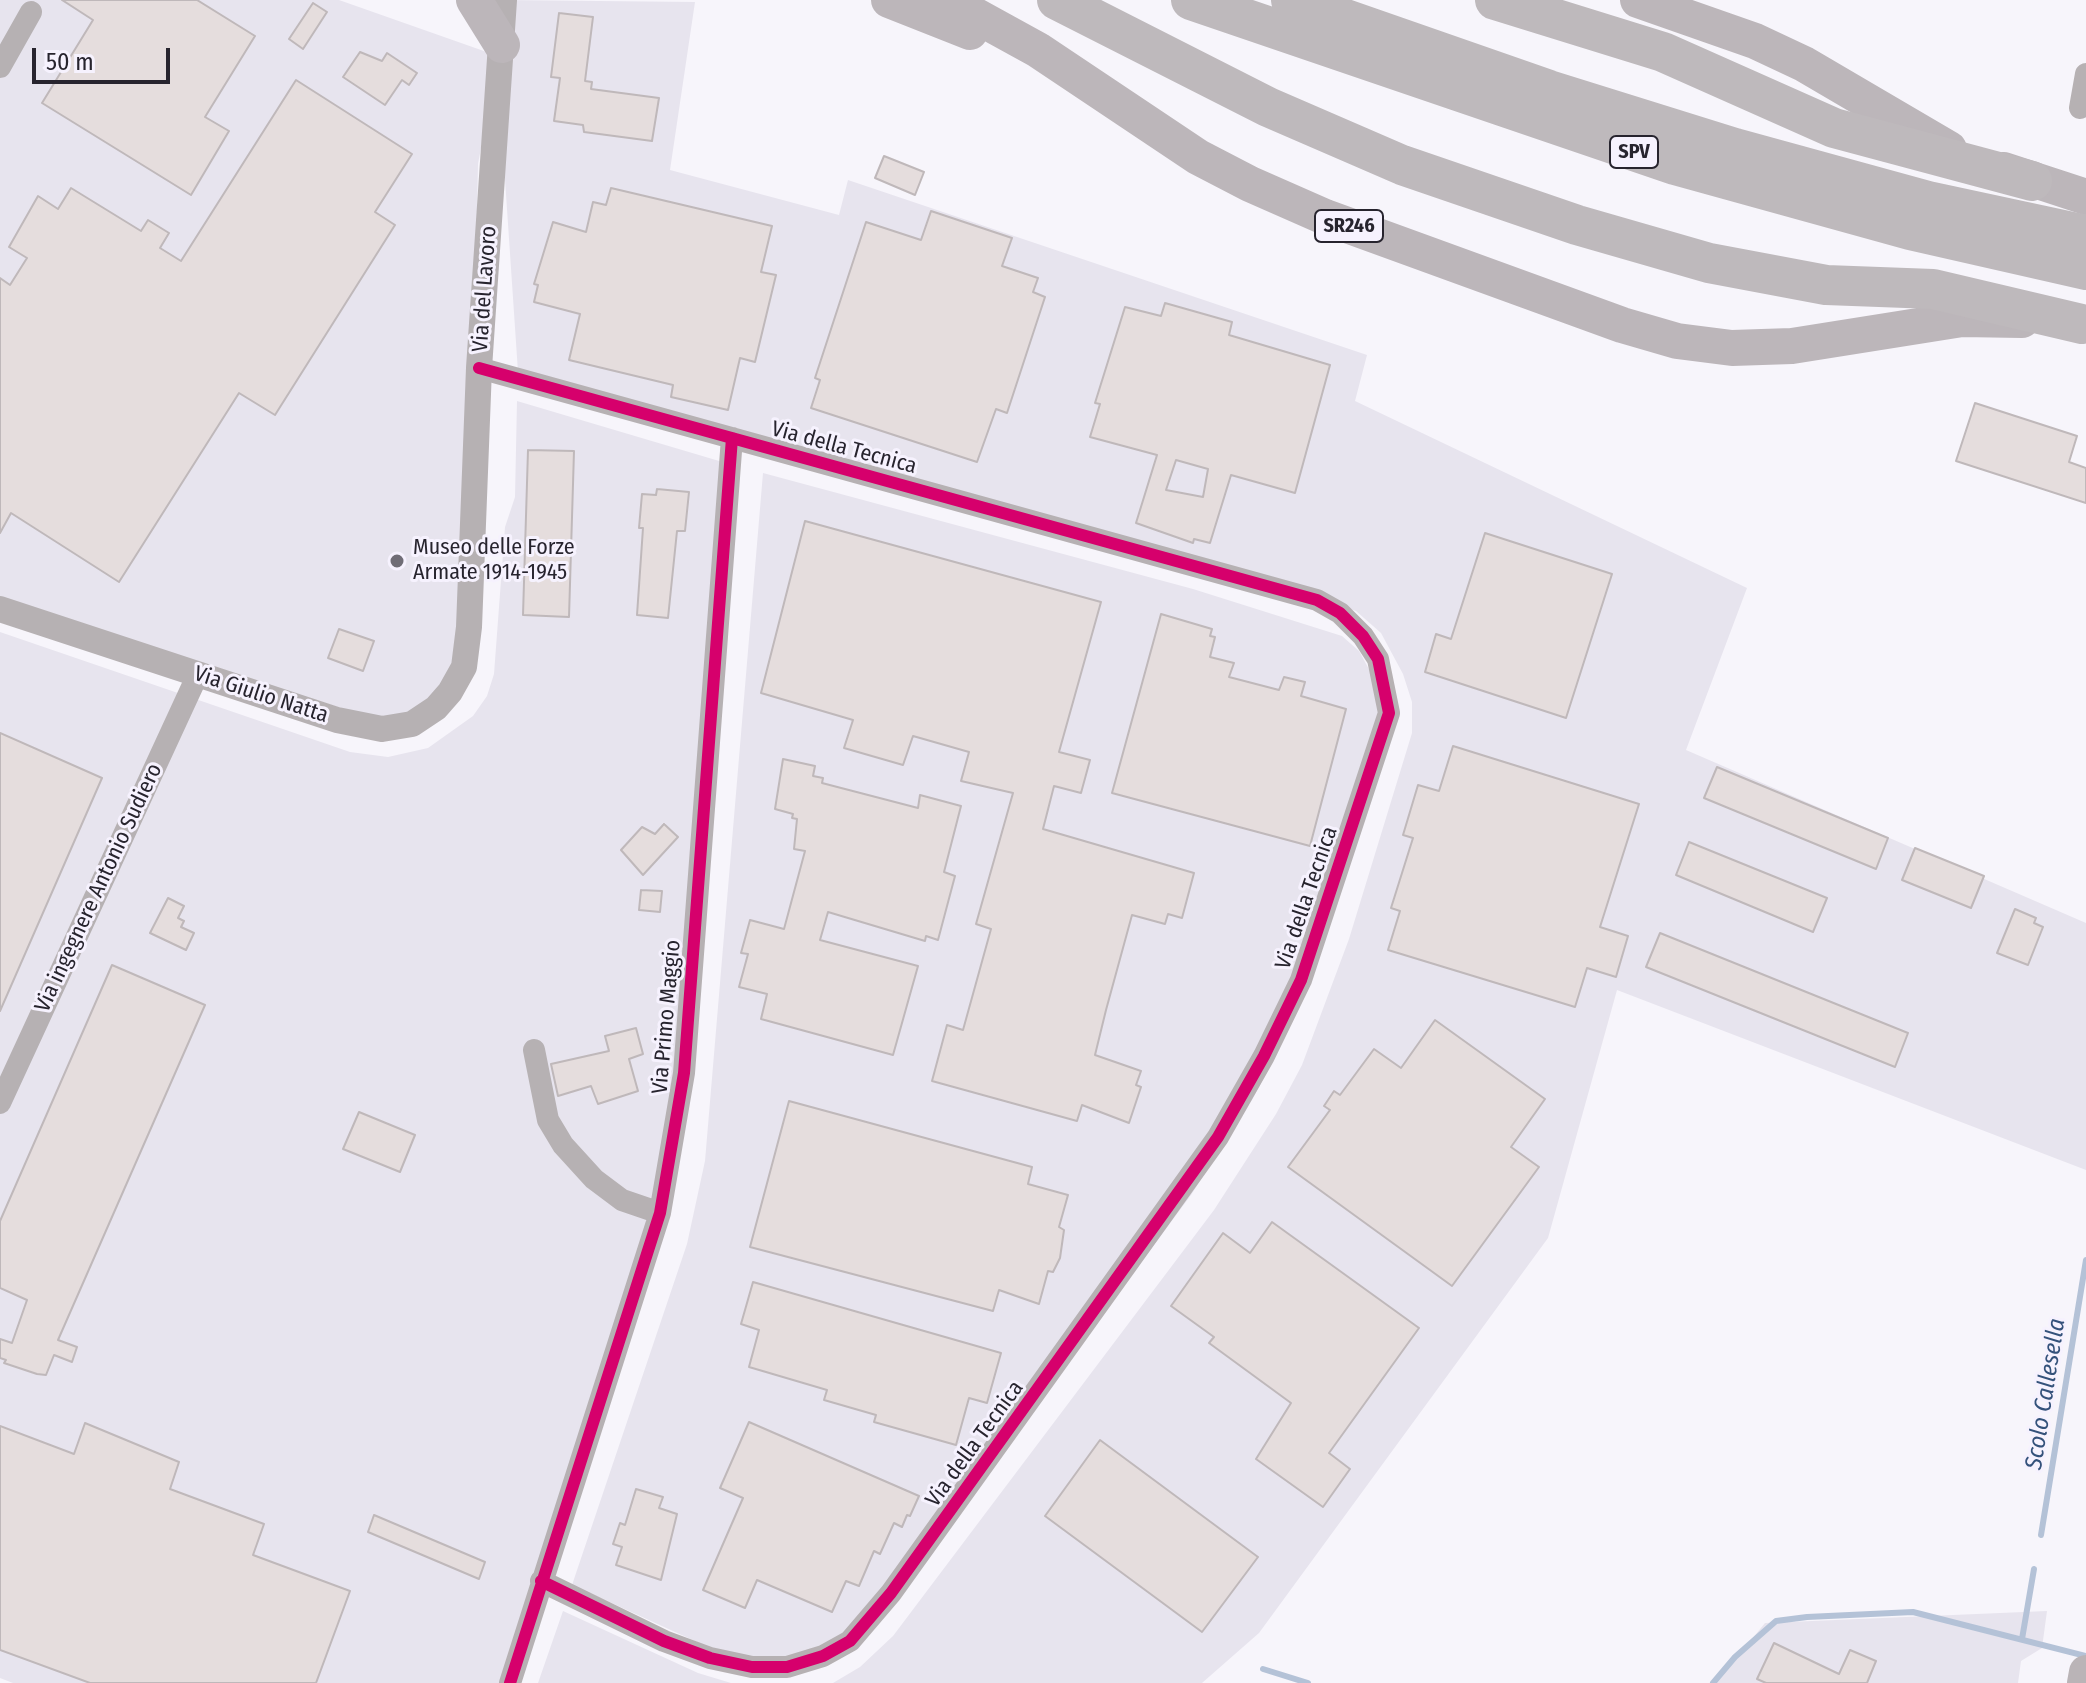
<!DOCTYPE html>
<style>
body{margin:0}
#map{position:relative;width:2086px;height:1683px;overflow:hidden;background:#f7f5fb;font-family:"Fira Sans Condensed",sans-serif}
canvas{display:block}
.scale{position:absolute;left:32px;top:48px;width:138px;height:36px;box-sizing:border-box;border:4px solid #27242e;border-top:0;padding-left:10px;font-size:24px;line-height:28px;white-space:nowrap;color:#27242e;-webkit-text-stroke:6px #f6f2fe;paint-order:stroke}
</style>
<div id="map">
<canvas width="2086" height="1683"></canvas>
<div class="scale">50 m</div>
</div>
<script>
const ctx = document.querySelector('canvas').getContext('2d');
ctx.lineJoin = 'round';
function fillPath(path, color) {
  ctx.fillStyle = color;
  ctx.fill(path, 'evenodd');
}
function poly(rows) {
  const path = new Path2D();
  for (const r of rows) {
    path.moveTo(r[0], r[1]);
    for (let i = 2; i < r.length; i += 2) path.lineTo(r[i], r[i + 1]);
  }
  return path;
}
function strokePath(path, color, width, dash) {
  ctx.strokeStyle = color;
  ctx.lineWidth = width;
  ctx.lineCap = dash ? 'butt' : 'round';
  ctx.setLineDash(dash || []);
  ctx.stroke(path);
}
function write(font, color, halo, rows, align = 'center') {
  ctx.font = font + ' "Fira Sans Condensed",sans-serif';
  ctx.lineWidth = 6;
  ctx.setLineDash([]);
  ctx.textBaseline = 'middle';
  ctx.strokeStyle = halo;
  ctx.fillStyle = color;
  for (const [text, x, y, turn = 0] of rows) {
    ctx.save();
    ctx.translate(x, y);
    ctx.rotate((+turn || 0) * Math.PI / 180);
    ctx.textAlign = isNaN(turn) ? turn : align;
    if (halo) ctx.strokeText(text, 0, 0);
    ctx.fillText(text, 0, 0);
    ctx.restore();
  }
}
const built = poly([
 [0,0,339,0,498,56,502,0,695,2,670,170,839,215,848,180,1367,355,1355,401,1747,588,1686,750,2086,923,2086,1170,1617,990,1548,1238,1259,1633,1202,1683,833,1683,860,1667,893,1636,1214,1210,1276,1114,1302,1065,1349,939,1412,733,1412,702,1403,674,1381,633,1356,611,1327,601,518,372,497,61,478,164,467,667,402,727,0,602],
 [517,401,736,466,678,1157,508,1683,13,1683,0,1678,0,632,350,752,388,757,428,748,473,716,487,696,494,674,505,527,515,497],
 [763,473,1193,589,1342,636,1359,651,1377,684,1384,707,1277,1054,1252,1100,1191,1195,1116,1296,844,1644,771,1666,708,1647,572,1585,687,1244,705,1161],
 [563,1611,698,1673,731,1683,538,1683],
 [2047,1611,2042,1648,2021,1661,2018,1683,1716,1683,1765,1623]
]);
const stream = poly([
 [2041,1535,2086,1260],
 [2022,1639,2034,1569],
 [1263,1669,1308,1683],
 [1713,1683,1735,1657,1776,1621,1807,1617,1913,1612,2086,1656]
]);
const building = poly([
 [62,0,197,0,255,36,205,117,229,131,191,195,42,103,93,20,62,0],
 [313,3,327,12,303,49,289,39,313,3],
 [559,13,593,17,585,81,592,82,591,89,659,98,652,141,584,132,583,125,554,121,560,78,551,77,559,13],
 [360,52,382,61,387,53,417,73,409,85,402,80,385,105,343,77,360,52],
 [296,80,412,154,375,212,395,225,275,415,239,393,119,582,11,513,0,533,0,278,10,285,27,258,9,247,38,196,58,209,71,188,141,231,148,220,169,233,160,248,181,261,296,80],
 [884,156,924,172,915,195,875,178,884,156],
 [611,188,772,226,761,272,776,275,755,362,740,358,728,410,671,397,673,385,569,360,580,314,534,302,538,285,534,284,553,222,586,232,593,202,606,205,611,188],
 [931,211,1012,238,1002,266,1038,278,1033,292,1045,297,1007,413,996,409,977,462,811,408,820,380,815,378,866,222,921,240,931,211],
 [1165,303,1232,322,1229,335,1330,365,1295,493,1231,475,1210,543,1194,539,1193,543,1136,523,1157,455,1090,437,1100,404,1095,403,1125,307,1161,316,1165,303],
 [1176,460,1208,469,1203,497,1166,490,1176,460],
 [1975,403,2077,436,2069,462,2086,468,2086,503,1956,461,1975,403],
 [528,450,574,451,569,617,523,615,528,450],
 [657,489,689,492,685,531,677,531,668,618,637,615,643,528,639,528,642,494,656,495,657,489],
 [805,521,1101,602,1059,752,1090,760,1081,793,1054,786,1043,829,1194,873,1182,918,1168,914,1165,924,1132,915,1106,1010,1095,1055,1141,1071,1136,1085,1141,1087,1129,1123,1082,1105,1077,1121,932,1081,947,1025,963,1030,991,929,976,924,1013,793,961,781,969,752,913,736,903,765,844,748,853,720,761,693,805,521],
 [1485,533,1612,574,1566,718,1425,672,1436,634,1451,639,1485,533],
 [1161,614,1212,629,1210,636,1215,637,1210,657,1234,663,1229,677,1279,690,1284,677,1305,682,1301,696,1346,709,1310,846,1112,793,1161,614],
 [339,629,374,641,363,671,328,658,339,629],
 [0,733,102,778,0,1011,0,733],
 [1453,746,1639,804,1600,927,1628,936,1616,977,1587,968,1575,1007,1388,950,1400,911,1391,908,1413,838,1403,835,1418,785,1439,791,1453,746],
 [783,759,815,766,813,776,823,778,822,783,918,808,920,795,961,806,944,872,955,876,938,940,926,936,925,941,828,912,820,940,918,966,893,1055,761,1019,767,994,739,987,748,954,741,953,750,920,784,929,805,851,794,849,797,819,792,818,793,814,775,809,783,759],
 [1717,767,1888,838,1876,869,1704,798,1717,767],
 [664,824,678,837,643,875,621,850,642,827,655,834,664,824],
 [1689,842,1827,898,1813,932,1676,875,1689,842],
 [1915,848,1984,876,1971,908,1902,880,1915,848],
 [641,890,662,891,660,912,639,910,641,890],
 [168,898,184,906,178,918,184,921,181,927,194,933,186,950,150,933,168,898],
 [2015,909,2036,918,2034,923,2043,927,2028,965,1997,953,2015,909],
 [1660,933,1908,1033,1895,1067,1646,967,1660,933],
 [112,965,205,1005,58,1340,77,1347,72,1362,54,1355,46,1375,37,1374,4,1363,6,1360,0,1358,0,1339,12,1343,27,1300,0,1288,0,1221,112,965],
 [1435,1020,1545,1099,1511,1147,1539,1167,1452,1286,1288,1167,1330,1110,1324,1106,1334,1091,1340,1095,1374,1049,1401,1068,1435,1020],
 [636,1028,643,1054,629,1059,638,1091,598,1104,591,1086,558,1096,551,1064,609,1051,605,1036,636,1028],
 [789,1101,1032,1167,1028,1184,1068,1195,1059,1227,1064,1230,1060,1258,1053,1272,1048,1271,1039,1304,999,1290,993,1311,750,1247,789,1101],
 [359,1112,415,1135,400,1172,343,1149,359,1112],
 [1272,1222,1419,1328,1329,1453,1350,1469,1323,1507,1256,1459,1291,1403,1209,1343,1214,1337,1171,1306,1223,1233,1250,1253,1272,1222],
 [753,1282,1001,1353,987,1403,969,1398,956,1445,874,1422,876,1415,824,1400,827,1390,749,1367,759,1330,741,1324,753,1282],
 [749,1422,919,1496,910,1516,907,1515,902,1527,894,1523,880,1554,874,1551,859,1586,846,1581,832,1612,757,1580,745,1608,703,1590,743,1498,720,1488,749,1422],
 [85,1423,179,1462,170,1489,264,1524,253,1555,350,1591,316,1683,90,1683,0,1650,0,1426,74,1454,85,1423],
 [1100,1440,1258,1557,1202,1632,1045,1516,1100,1440],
 [636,1489,663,1497,659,1508,677,1514,661,1580,616,1565,622,1547,613,1544,620,1523,625,1525,636,1489],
 [374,1515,485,1562,479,1579,368,1532,374,1515],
 [1774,1643,1839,1674,1850,1650,1876,1661,1867,1683,1766,1683,1757,1679,1774,1643]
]);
const minor = poly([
 [0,67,31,12],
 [2080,108,2086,74],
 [479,368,1317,600,1340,613,1363,636,1378,659,1389,713,1301,980,1264,1056,1218,1137,891,1593,850,1641,823,1656,787,1667,752,1667,710,1658,664,1641,541,1581],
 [534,1050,548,1120,563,1145,594,1179,622,1200,660,1213],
 [0,1103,198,674],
 [510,1683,660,1213,684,1073,732,438]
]);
const tertiary = poly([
 [0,609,337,720,382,729,412,724,436,708,450,692,464,667,469,627,479,368,504,0]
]);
const primary = poly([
 [2084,1683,2086,1672]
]);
const trunk = poly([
 [474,0,502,45],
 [889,0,970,32],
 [947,0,1038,50,1198,157,1250,184,1325,217,1622,325,1677,341,1732,348,1792,346,1962,319,2022,320],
 [1638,0,1755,41,1804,64,1949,149],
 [2004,170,2086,197]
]);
const motorway = poly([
 [1057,0,1268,107,1402,165,1577,225,1709,263,1826,285,1933,289,2082,324],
 [1191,0,1675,165,1910,230,2086,270],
 [1291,0,1549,90,1735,148,1928,201,2086,235],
 [1495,0,1663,52,1834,128,2032,181]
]);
const cycleway = poly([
 [479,368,1317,600,1340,613,1363,636,1378,659,1389,713,1301,980,1264,1056,1218,1137,891,1593,850,1641,823,1656,787,1667,752,1667,710,1658,664,1641,541,1581],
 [510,1683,660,1213,684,1073,732,438]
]);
const markers = [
 [397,561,8,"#706d76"]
];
const shields = [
 [1634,152,48],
 [1349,226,68]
];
const shieldNames = [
 ["SPV",1634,152],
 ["SR246",1349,226]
];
const streetNames = [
 ["Via del Lavoro",485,289,-86],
 ["Via della Tecnica",844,448,15],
 ["Via Giulio Natta",261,695,18],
 ["Via ingegnere Antonio Sudiero",99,888,-65],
 ["Via della Tecnica",1307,898,-71],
 ["Via Primo Maggio",667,1017,-85],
 ["Via della Tecnica",975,1444,-54]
];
const poiNames = [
 ["Museo delle Forze",413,548],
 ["Armate 1914-1945",413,573]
];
const waterNames = [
 ["Scolo Callesella",2046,1394,-81]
];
fillPath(built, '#e7e4ee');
strokePath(stream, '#b4c2d7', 6);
fillPath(building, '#e5dddd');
strokePath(building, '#bfb8ba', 2);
strokePath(minor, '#b6b1b3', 22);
strokePath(tertiary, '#b6b1b3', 26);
strokePath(primary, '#bab4b7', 34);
strokePath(trunk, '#bcb6ba', 36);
strokePath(motorway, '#beb9bc', 40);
strokePath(cycleway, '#d6006c', 12);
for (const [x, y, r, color] of markers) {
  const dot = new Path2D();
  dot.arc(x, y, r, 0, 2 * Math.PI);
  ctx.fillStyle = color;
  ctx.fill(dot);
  strokePath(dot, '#f6f2fe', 3);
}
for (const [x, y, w] of shields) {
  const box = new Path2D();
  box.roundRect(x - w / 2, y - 16, w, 32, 6);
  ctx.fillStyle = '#f6f2fe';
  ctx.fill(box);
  strokePath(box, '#27242e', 2);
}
write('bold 20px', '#27242e', null, shieldNames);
write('22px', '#27242e', '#f6f2fe', streetNames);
write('22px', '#27242e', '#f6f2fe', poiNames, 'left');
write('italic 24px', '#34527b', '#f6f2fe', waterNames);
</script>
